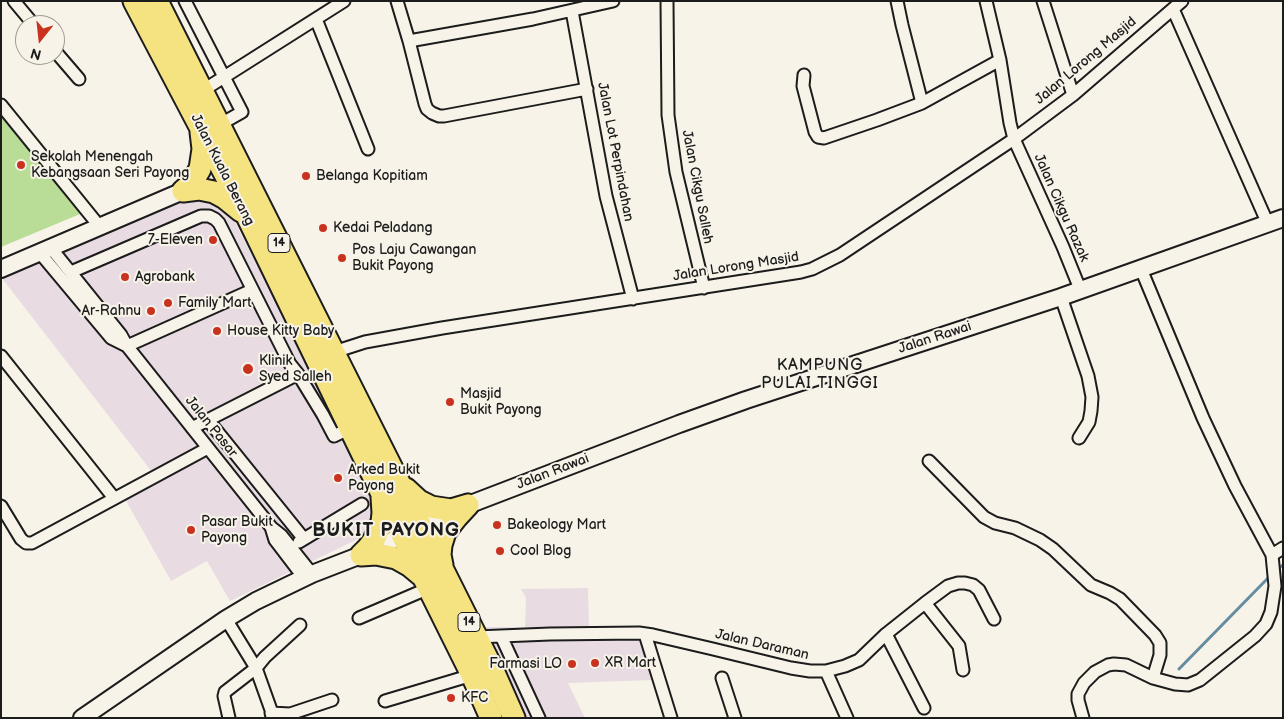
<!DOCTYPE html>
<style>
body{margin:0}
#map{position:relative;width:1284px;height:719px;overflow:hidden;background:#f7f3e8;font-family:"Balsamiq Sans",sans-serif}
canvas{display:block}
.frame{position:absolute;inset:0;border:2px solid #1c1c1c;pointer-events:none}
.north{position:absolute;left:15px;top:15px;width:50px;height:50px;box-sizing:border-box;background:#f7f3e8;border:1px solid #9f9d96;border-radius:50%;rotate:196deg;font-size:14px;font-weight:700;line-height:20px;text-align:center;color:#1c1c1c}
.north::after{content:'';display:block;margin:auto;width:18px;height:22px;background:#c8321e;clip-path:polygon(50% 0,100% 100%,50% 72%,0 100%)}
</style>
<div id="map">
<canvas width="1284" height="719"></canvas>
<div class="frame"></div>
<div class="north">N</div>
</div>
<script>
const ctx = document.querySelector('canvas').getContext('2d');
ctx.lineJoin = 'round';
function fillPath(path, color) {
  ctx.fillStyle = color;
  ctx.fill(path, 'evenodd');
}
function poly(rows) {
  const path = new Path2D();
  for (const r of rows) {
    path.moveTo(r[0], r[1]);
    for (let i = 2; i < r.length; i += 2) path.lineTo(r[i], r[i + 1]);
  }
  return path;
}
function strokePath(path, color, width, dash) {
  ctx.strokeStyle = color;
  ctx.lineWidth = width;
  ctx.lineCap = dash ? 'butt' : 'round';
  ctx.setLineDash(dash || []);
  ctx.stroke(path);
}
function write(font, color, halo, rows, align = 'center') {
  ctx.font = font + ' "Balsamiq Sans",sans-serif';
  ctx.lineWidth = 4;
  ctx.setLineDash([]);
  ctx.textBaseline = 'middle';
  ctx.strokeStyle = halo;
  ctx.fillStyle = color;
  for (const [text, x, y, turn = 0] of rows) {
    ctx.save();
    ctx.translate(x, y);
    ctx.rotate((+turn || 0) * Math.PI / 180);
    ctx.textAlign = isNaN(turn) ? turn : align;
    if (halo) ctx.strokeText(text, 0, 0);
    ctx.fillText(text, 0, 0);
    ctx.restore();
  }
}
const built = poly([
 [204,198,226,209,235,222,372,494,373,513,371,523,366,530,358,539,230,601,207,561,171,581,120,490,152,472,1,277,185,199],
 [588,588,589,627,637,627,654,680,568,683,585,718,523,718,510,682,483,627,525,627,526,598,521,589]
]);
const green = poly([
 [1,115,80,214,1,247]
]);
const stream = poly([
 [1276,570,1283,565],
 [1179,669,1270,576]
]);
const street = poly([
 [14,1,34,25],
 [185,1,242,112,219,125],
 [397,1,409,41,425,104,427,109,432,113,439,116,444,116,587,89],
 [667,1,668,115,676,172,704,288],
 [897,1,902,25,922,103],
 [986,1,1000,60,1010,123,1014,139,1063,247,1080,289],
 [1043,1,1073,95],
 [1173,9,1268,224],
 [572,11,606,196,633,299],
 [316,19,368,149],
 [409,41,533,19,613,1],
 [55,51,79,79],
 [804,75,803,86,815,132,818,137,824,138,877,120,922,103,1000,60],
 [202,91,344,1],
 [1,105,100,227],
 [51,248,121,335,127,346,271,527,281,535,312,574],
 [40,253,111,338,127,346],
 [71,272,201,216,209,216,215,219,219,223,290,364,298,374,323,415,334,436,350,428],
 [1061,297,1088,376,1092,397,1091,411,1089,422,1079,438],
 [127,346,252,290],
 [334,352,365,342,442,328,801,272,812,269,840,255,1014,139,1073,95,1182,1],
 [1,356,114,498],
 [208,420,304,539],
 [192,428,298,374],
 [929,461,984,517,995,523,1015,528,1040,540,1053,549,1091,585,1110,593,1120,599,1155,635,1160,643,1160,655,1153,678],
 [1,506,21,539,26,543,32,543,208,448],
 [271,527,275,540,304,578],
 [299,542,362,504],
 [1272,555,1283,548],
 [925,603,959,646,963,670],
 [359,618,429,588],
 [226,619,256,668,271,710,272,718],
 [645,634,671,718],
 [886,634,924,708],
 [501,636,539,718],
 [476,637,550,634,639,633,653,635,713,649,791,668,810,671,826,671,845,666,859,660,886,634,925,603,948,586,958,583,965,583,973,585,979,590,994,619],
 [826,671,847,718],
 [722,678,735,718],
 [385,701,472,675],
 [271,713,290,714,332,700],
 [229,718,224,696,225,692,256,668,265,657,300,625],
 [1083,718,1078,700,1078,694,1084,683,1095,672,1108,665,1114,664,1126,665,1153,678,1175,684,1188,685,1200,680,1255,636,1266,624,1271,612,1275,586,1272,555,1235,486,1203,418,1141,269]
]);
const secondary = poly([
 [1,269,183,191],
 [82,718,226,619,256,601,312,574,361,555,468,505,679,424,746,400,1061,297,1283,218]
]);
const highway = poly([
 [134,1,247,216,382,494,472,675,491,718],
 [157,1,443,570,491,666,514,718],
 [183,191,199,189,214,192,225,198,241,211],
 [183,191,191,184,200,169,203,149,201,132],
 [406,489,419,501,431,507,451,510,468,505],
 [361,555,376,554,396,558,410,566,422,576],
 [361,555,368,548,374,540,382,522,383,513,382,497],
 [442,565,440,555,441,545,445,532,456,518,468,505]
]);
const markers = [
 [21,165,5,"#c8321e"],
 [306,176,5,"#c8321e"],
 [323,228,5,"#c8321e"],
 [213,240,5,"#c8321e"],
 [342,258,5,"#c8321e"],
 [125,277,5,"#c8321e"],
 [168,303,5,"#c8321e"],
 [151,311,5,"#c8321e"],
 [217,331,5,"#c8321e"],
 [248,369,6,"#c8321e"],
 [450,402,5,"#c8321e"],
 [338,478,5,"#c8321e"],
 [497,525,5,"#c8321e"],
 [191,530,5,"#c8321e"],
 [500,551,5,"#c8321e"],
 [595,663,5,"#c8321e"],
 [572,664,5,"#c8321e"],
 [451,698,5,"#c8321e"]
];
const shields = [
 [279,243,22],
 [469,622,22]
];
const shieldNames = [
 ["14",279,243],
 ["14",469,622]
];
const streetNames = [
 ["Jalan Lorong Masjid",1086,61,-40],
 ["Jalan Lot Perpindahan",615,152,79],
 ["Jalan Kuala Berang",222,170,63],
 ["Jalan Cikgu Salleh",697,187,79],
 ["Jalan Cikgu Razak",1061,208,66],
 ["Jalan Lorong Masjid",736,267,-9],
 ["Jalan Rawai",935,338,-18],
 ["Jalan Pasar",211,427,51],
 ["Jalan Rawai",553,472,-21],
 ["Jalan Daraman",762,645,13]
];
const poiNames = [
 ["Sekolah Menengah",31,157],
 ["Kebangsaan Seri Payong",31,173],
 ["Belanga Kopitiam",316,176],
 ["Kedai Peladang",333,228],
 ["7-Eleven",203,240,"right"],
 ["Pos Laju Cawangan",352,250],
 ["Bukit Payong",352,266],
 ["Agrobank",135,277],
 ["Family Mart",178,303],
 ["Ar-Rahnu",141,311,"right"],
 ["House Kitty Baby",227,331],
 ["Klinik",259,361],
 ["Syed Salleh",259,377],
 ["Masjid",460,394],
 ["Bukit Payong",460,410],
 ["Arked Bukit",348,470],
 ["Payong",348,486],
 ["Pasar Bukit",201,522],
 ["Payong",201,538],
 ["Bakeology Mart",507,525],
 ["Cool Blog",510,551],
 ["XR Mart",605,663],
 ["Farmasi LO",562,664,"right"],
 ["KFC",461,698]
];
const quarterNames = [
 ["KAMPUNG",820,366],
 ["PULAI TINGGI",820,384]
];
const districtNames = [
 ["BUKIT PAYONG",386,531]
];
fillPath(built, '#e8dce2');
fillPath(green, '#b9dd97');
strokePath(stream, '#658ca0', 3);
strokePath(street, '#1c1c1c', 15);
strokePath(secondary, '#1c1c1c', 20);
strokePath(highway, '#1c1c1c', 25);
strokePath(street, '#f7f3e8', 11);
strokePath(secondary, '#f7f3e8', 16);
strokePath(highway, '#f5e382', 21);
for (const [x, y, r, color] of markers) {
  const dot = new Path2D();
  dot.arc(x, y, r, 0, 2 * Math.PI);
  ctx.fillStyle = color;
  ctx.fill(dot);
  strokePath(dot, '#f7f3e8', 2);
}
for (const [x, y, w] of shields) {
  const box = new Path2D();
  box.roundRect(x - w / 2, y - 9.5, w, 19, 4);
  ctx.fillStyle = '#f7f3e8';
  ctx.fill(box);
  strokePath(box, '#1c1c1c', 1);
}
write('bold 12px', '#1c1c1c', null, shieldNames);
write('14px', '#1c1c1c', '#f7f3e8', streetNames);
write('14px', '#1c1c1c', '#f7f3e8', poiNames, 'left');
ctx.letterSpacing = '1px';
write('16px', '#1c1c1c', '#f7f3e8', quarterNames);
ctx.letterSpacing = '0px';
ctx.letterSpacing = '1px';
write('bold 19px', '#1c1c1c', '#f7f3e8', districtNames);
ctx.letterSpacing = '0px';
</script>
